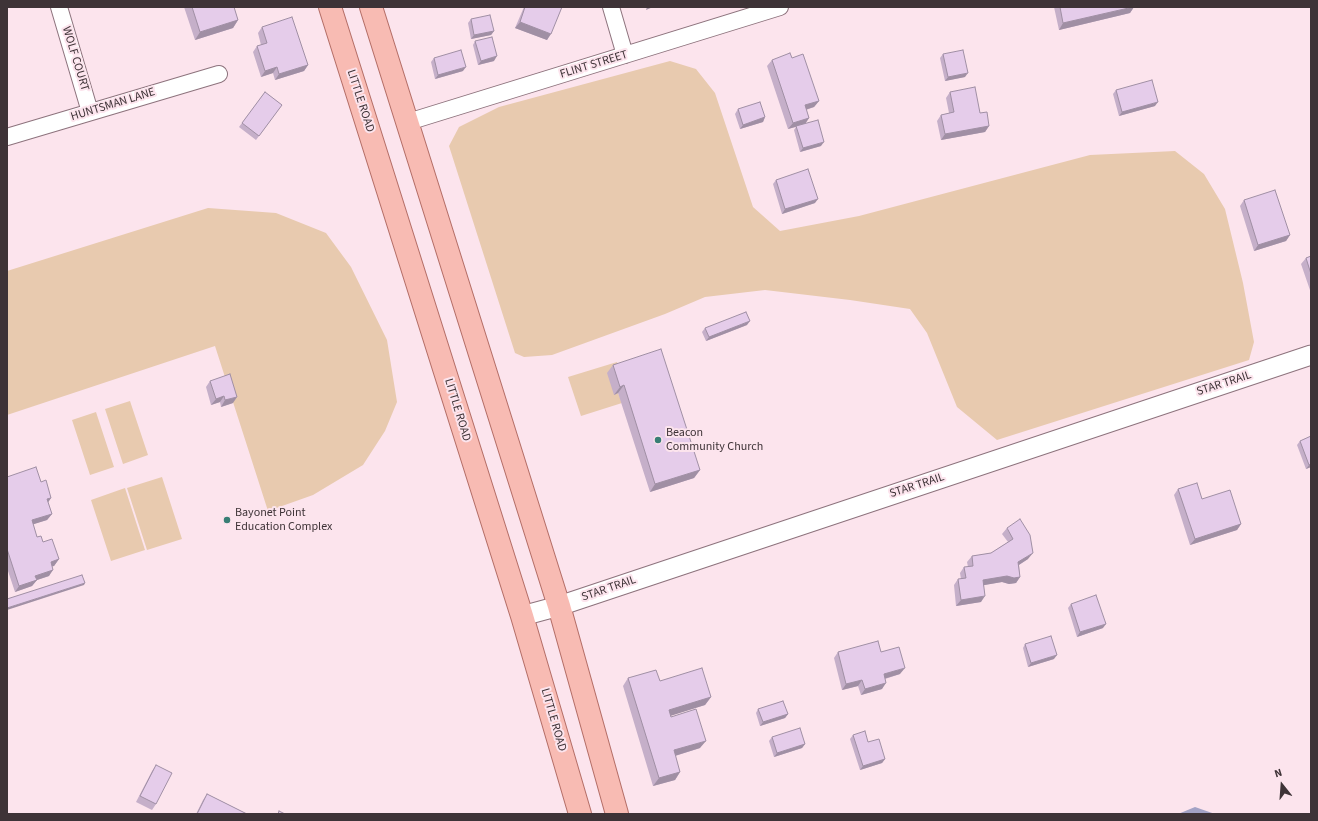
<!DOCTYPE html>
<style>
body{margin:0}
#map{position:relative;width:1318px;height:821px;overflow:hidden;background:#fce4ed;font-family:"Source Sans 3",sans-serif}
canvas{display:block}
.frame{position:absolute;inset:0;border:8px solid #3e3337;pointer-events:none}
.north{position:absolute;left:1262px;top:765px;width:40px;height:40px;-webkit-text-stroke:3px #fce4ed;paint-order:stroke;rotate:343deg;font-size:11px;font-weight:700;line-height:16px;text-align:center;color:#3e3337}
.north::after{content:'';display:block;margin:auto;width:14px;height:18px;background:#3e3337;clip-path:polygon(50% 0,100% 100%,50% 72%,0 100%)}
</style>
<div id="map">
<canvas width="1318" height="821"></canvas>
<div class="frame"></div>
<div class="north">N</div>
</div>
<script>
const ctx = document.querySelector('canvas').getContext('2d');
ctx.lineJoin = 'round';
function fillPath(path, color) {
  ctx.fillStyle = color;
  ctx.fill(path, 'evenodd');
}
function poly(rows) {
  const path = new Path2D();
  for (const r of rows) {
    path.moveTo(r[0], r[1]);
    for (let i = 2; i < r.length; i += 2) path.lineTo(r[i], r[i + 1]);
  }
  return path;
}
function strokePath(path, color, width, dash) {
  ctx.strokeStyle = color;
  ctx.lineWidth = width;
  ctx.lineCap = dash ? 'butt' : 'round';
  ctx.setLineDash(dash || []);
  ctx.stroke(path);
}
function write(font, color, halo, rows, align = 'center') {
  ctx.font = font + ' "Source Sans 3",sans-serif';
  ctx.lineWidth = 4;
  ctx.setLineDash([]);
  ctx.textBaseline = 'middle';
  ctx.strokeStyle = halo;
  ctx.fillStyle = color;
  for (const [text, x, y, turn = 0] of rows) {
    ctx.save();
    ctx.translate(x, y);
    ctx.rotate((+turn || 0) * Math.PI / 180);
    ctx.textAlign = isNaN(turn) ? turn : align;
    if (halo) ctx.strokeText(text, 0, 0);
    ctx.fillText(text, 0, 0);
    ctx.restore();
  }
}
const green = poly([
 [670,61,696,69,715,93,753,207,780,231,859,216,1090,155,1175,151,1204,174,1225,209,1243,283,1254,342,1249,360,997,440,957,407,927,333,910,309,850,300,765,290,705,297,665,314,552,355,524,357,515,353,449,146,459,127,499,107],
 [208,208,276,213,326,233,351,267,387,340,397,402,385,431,363,465,313,495,268,511,215,346,7,415,7,271],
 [617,362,620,369,614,394,618,393,622,403,581,416,568,377],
 [130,401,148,455,123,464,105,409],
 [96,412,114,467,90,475,72,420],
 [162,477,182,539,147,550,127,488],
 [125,488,145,550,111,561,91,500]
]);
const water = poly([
 [1195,807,1215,814,1178,814]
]);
const minor = poly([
 [59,7,90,112],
 [611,7,625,55],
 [408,122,780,7],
 [7,137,219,74]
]);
const tertiary = poly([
 [522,616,559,606,1311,355]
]);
const primary = poly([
 [330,7,522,616,580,814],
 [371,7,559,606,617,814]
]);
const wall = poly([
 [184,7,234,7,238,20,233,28,195,40],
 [524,7,562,7,547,40,515,28],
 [1054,7,1134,7,1130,13,1059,30],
 [471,19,494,31,491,35,471,39,468,23],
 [262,27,308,65,304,71,275,80,273,73,261,77,253,52,257,46,261,45,258,33],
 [475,41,494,61,478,65,473,45],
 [943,54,965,77,945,81,940,58],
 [434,58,463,71,435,79,431,62],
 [792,58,819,101,814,107,806,110,809,118,805,124,821,146,800,152,794,130,796,127,788,129,767,66,772,60],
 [1116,90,1155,106,1119,116,1113,94],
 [265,92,282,105,256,140,239,127],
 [950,92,980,113,989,126,985,132,941,140,937,121,941,115,949,113,946,98],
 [738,109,765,117,763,122,740,129,735,114],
 [776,180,815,203,782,214,773,184],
 [1244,200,1290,235,1286,241,1254,251,1240,206],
 [1311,256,1311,293,1301,264,1306,258],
 [747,325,706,341,702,332,705,328],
 [613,365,700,470,694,478,650,492,618,393,614,395,607,373],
 [210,381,233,403,221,407,220,402,211,405,206,387],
 [1311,436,1311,467,1306,469,1297,445,1300,441],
 [7,477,41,482,51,498,48,502,52,514,47,520,33,524,37,537,43,542,59,559,54,566,52,566,49,576,37,580,32,586,15,592,7,568],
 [1178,489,1202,499,1241,524,1237,530,1190,545,1174,495],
 [1007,528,1028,559,1019,565,1020,577,1016,583,1009,584,1002,582,984,585,981,602,956,606,954,585,958,579,961,579,960,573,964,567,968,567,967,562,972,556,991,553,1008,542,1002,534],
 [1071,604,1103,628,1077,637,1068,608],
 [1025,644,1054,659,1028,667,1023,648],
 [838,652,881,652,900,674,885,679,882,689,861,695,858,686,842,690,834,658],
 [628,678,660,681,711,697,705,705,671,715,671,717,700,748,675,756,680,772,675,780,653,786,623,686],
 [758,709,788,714,785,718,760,726,756,713],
 [853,735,868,742,885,759,882,763,860,770,850,739],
 [772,737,805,744,802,748,774,757,769,741],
 [156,765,156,804,152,810,136,802,152,771],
 [207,794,247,814,196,814,203,800]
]);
const shadedWall = poly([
 [647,7,653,7,646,10],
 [1134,7,1130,13,1059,30,1063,23],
 [238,20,233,28,195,40,200,32],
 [520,22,551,34,547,40,515,28],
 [494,31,491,35,471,39,474,35],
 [497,56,494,61,478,65,481,61],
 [308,65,304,71,275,80,279,74],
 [277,67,273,73,261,77,265,71],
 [466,67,463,71,435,79,438,75],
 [968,73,965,77,945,81,948,77],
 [819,101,814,107,801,111,805,105],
 [1158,102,1155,106,1119,116,1122,112],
 [765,117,763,122,740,129,743,125],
 [809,118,805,124,788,129,793,123],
 [989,126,985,132,941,140,945,134],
 [824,142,821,146,800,152,803,148],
 [818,199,815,203,782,214,785,209],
 [1290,235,1286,241,1254,251,1258,245],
 [750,321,747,325,706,341,709,337],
 [624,385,618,393,614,395,620,387],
 [224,396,220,402,211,405,216,399],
 [237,397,233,403,221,407,225,400],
 [1311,464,1311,467,1306,469,1309,465],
 [700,470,694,478,650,492,655,484],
 [51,498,47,504,47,499],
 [52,514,47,520,28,526,32,520],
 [1241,524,1237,530,1190,545,1195,539],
 [1033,553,1028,559,1014,568,1018,562],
 [59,559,54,566,47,568,51,562],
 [53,570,49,576,31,582,35,576],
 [1007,576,1020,577,1016,583,1009,584,1002,582,979,586,983,580],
 [37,580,32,586,15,592,19,586],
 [85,583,84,585,7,610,7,608],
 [985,596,981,602,956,606,961,600],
 [1106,624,1103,628,1077,637,1080,632],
 [1057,655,1054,659,1028,667,1031,663],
 [905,668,900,674,880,680,884,674],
 [862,680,858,686,842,690,846,684],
 [886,683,882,689,861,695,865,689],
 [711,697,705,705,664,718,669,710],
 [788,714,785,718,760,726,763,722],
 [706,741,700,748,668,758,674,750],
 [805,744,802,748,774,757,777,753],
 [885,759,882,763,860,770,863,766],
 [680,772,675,780,653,786,659,778]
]);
const building = poly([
 [192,7,234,7,238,20,200,32,192,7],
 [525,7,562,7,551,34,520,22,525,7],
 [1060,7,1133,7,1063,23,1060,7],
 [490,15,494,31,474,35,471,19,490,15],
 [292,17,308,65,279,74,277,67,265,71,257,46,267,43,262,27,292,17],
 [492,37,497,56,481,61,475,41,492,37],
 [461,50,466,67,438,75,434,58,461,50],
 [963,50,968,73,948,77,943,54,963,50],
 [790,53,792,58,803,54,819,101,805,105,809,118,793,123,772,60,790,53],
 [1152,80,1158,102,1122,112,1116,90,1152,80],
 [975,87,980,113,987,112,989,126,945,134,941,115,954,112,950,92,975,87],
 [265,92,282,105,259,136,242,123,265,92],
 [760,102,765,117,743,125,738,109,760,102],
 [818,120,824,142,803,148,796,126,818,120],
 [808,169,818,199,785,209,776,180,808,169],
 [1275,190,1290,235,1258,245,1244,200,1275,190],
 [1311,256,1311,274,1306,258,1311,256],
 [746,312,750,321,709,337,705,328,746,312],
 [661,349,700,470,655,484,624,385,620,387,613,365,661,349],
 [230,374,237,397,225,400,224,396,216,399,210,381,230,374],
 [1311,436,1311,464,1309,465,1300,441,1311,436],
 [36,467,41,482,46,480,51,498,47,499,52,514,32,520,37,537,41,536,43,542,52,539,59,559,51,562,53,570,35,576,37,580,19,586,7,549,7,477,36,467],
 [1197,483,1202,499,1230,490,1241,524,1195,539,1178,489,1197,483],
 [1020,519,1030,535,1033,553,1018,562,1020,577,1014,578,1007,576,983,580,985,596,961,600,958,579,966,578,964,567,973,566,972,556,991,553,1013,539,1007,528,1020,519],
 [82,575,85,583,7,608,7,599,82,575],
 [1096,595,1106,624,1080,632,1071,604,1096,595],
 [1051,636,1057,655,1031,663,1025,644,1051,636],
 [878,641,881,652,899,647,905,668,884,674,886,683,865,689,862,680,846,684,838,652,878,641],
 [702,668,711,697,669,710,671,717,696,709,706,741,674,750,680,772,659,778,628,678,656,670,660,681,702,668],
 [783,701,788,714,763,722,758,709,783,701],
 [800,728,805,744,777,753,772,737,800,728],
 [865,731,868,742,879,739,885,759,863,766,853,735,865,731],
 [156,765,172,773,156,804,140,796,156,765],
 [207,794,247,814,197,814,207,794],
 [279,811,285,814,278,814,279,811]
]);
const markers = [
 [658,440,4,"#387e75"],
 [227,520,4,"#387e75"]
];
const streetNames = [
 ["WOLF COURT",75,59,73],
 ["FLINT STREET",594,65,-17],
 ["LITTLE ROAD",360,101,72],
 ["HUNTSMAN LANE",113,105,-17],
 ["STAR TRAIL",1224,384,-18],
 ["LITTLE ROAD",457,410,73],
 ["STAR TRAIL",917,486,-18],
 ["STAR TRAIL",609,589,-19],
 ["LITTLE ROAD",553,720,74]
];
const poiNames = [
 ["Beacon",666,433],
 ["Community Church",666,447],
 ["Bayonet Point",235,513],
 ["Education Complex",235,527]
];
fillPath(green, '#e8caaf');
fillPath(water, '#a3a2c5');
strokePath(minor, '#8d737d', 18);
strokePath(tertiary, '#8d737d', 21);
strokePath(primary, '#b46e67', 24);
strokePath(minor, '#fff', 16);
strokePath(tertiary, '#fff', 19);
strokePath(primary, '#f8bbb3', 22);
fillPath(wall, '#c5afc9');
fillPath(shadedWall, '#a08fa4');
fillPath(building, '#e5ccea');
strokePath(building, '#a08fa4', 1);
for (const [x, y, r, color] of markers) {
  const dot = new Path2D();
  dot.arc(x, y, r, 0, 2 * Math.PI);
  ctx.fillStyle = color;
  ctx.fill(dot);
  strokePath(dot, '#fce4ed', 1.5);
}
write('12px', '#3e3337', '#fce4ed', streetNames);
write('12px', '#3e3337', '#fce4ed', poiNames, 'left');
</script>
